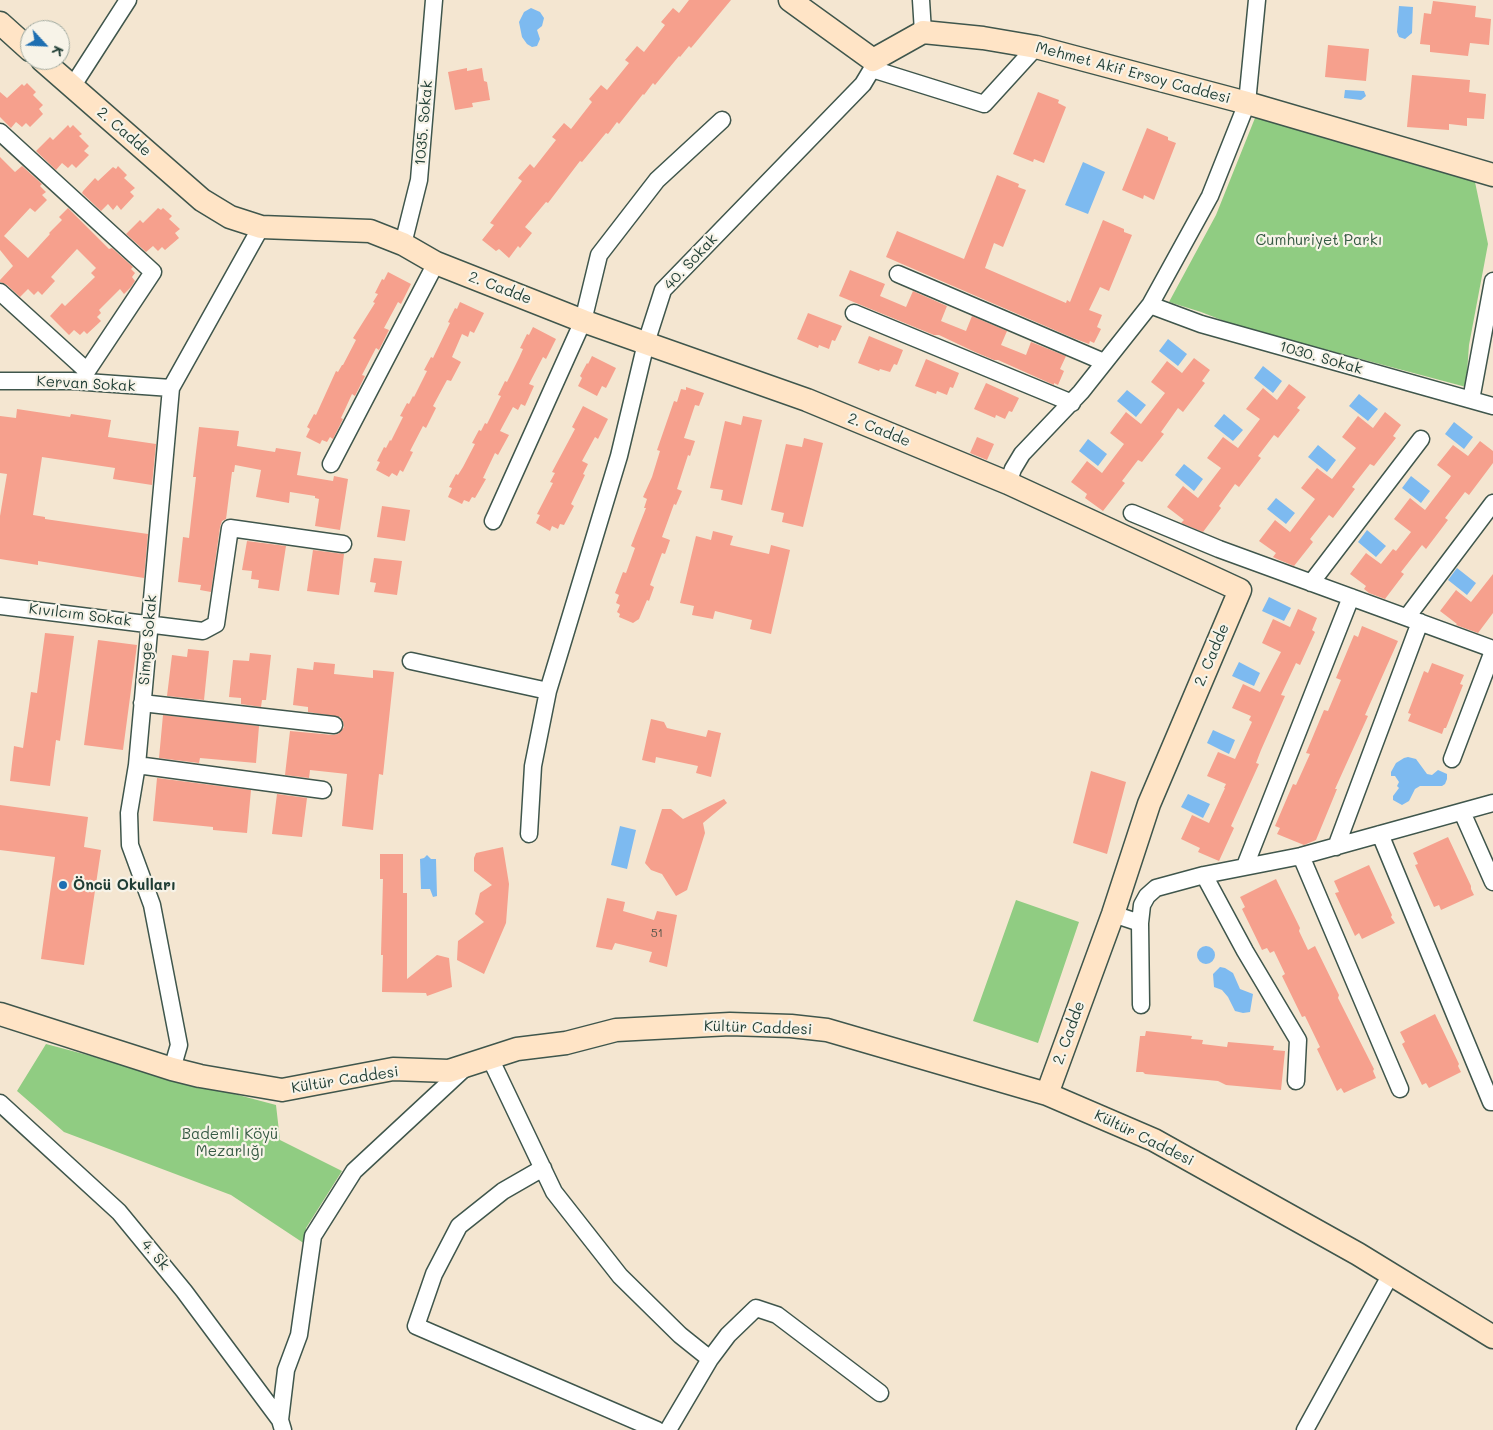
<!DOCTYPE html>
<meta charset="utf-8">
<style>
body{margin:0}
#map{position:relative;width:1493px;height:1430px;overflow:hidden;background:#f4e6d1;font-family:Mali,sans-serif}
canvas{display:block}
.north{position:absolute;left:20px;top:20px;width:50px;height:50px;box-sizing:border-box;background:#f7f3e8;border:1px solid #a1aaa0;border-radius:50%;rotate:115deg;font-size:14px;font-weight:700;line-height:20px;text-align:center;color:#1f3d34}
.north::after{content:'';display:block;margin:auto;width:18px;height:22px;background:#1f6fb2;clip-path:polygon(50% 0,100% 100%,50% 72%,0 100%)}
</style>
<div id="map">
<canvas width="1493" height="1430"></canvas>
<div class="north">K</div>
</div>
<script>
const ctx = document.querySelector('canvas').getContext('2d');
ctx.lineJoin = 'round';
function fillPath(path, color) {
  ctx.fillStyle = color;
  ctx.fill(path, 'evenodd');
}
function poly(rows) {
  const path = new Path2D();
  for (const r of rows) {
    if (r.length === 3) {
      path.moveTo(r[0] + r[2], r[1]);
      path.arc(r[0], r[1], r[2], 0, 2 * Math.PI);
      continue;
    }
    path.moveTo(r[0], r[1]);
    for (let i = 2; i < r.length; i += 2) path.lineTo(r[i], r[i + 1]);
  }
  return path;
}
function strokePath(path, color, width, dash) {
  ctx.strokeStyle = color;
  ctx.lineWidth = width;
  ctx.lineCap = dash ? 'butt' : 'round';
  ctx.setLineDash(dash || []);
  ctx.stroke(path);
}
function write(font, color, halo, rows, align = 'center') {
  ctx.font = font + ' Mali,sans-serif';
  ctx.lineWidth = 4.5;
  ctx.setLineDash([]);
  ctx.textBaseline = 'middle';
  ctx.strokeStyle = halo;
  ctx.fillStyle = color;
  for (const [text, x, y, turn = 0] of rows) {
    ctx.save();
    ctx.translate(x, y);
    ctx.rotate((+turn || 0) * Math.PI / 180);
    ctx.textAlign = isNaN(turn) ? turn : align;
    if (halo) ctx.strokeText(text, 0, 0);
    ctx.fillText(text, 0, 0);
    ctx.restore();
  }
}
const green = poly([
 [1264,116,1401,156,1406,162,1475,182,1488,244,1469,345,1466,387,1237,326,1201,312,1169,302,1216,215,1255,118],
 [1016,900,1079,922,1038,1043,973,1021],
 [46,1044,276,1105,280,1140,342,1171,306,1228,305,1244,231,1195,64,1132,17,1091]
]);
const water = poly([
 [1399,6,1413,7,1412,33,1405,39,1399,37,1397,32],
 [531,8,540,12,544,18,542,26,537,30,540,39,537,46,532,47,527,44,522,37,519,22,524,12],
 [1345,90,1364,91,1366,96,1361,100,1344,98],
 [1083,162,1105,172,1088,214,1065,205],
 [1168,339,1187,354,1178,366,1159,351],
 [1263,366,1282,381,1273,393,1254,378],
 [1127,390,1146,405,1136,417,1117,401],
 [1359,394,1378,409,1368,421,1349,406],
 [1224,414,1243,430,1233,441,1214,426],
 [1454,422,1473,437,1464,449,1445,434],
 [1088,439,1107,454,1098,466,1079,451],
 [1318,445,1336,460,1327,472,1308,457],
 [1184,464,1203,479,1194,491,1175,475],
 [1411,476,1430,491,1421,503,1402,488],
 [1276,498,1295,513,1286,524,1267,509],
 [1367,530,1386,546,1376,557,1358,542],
 [1457,568,1476,583,1467,595,1448,580],
 [1269,597,1291,608,1284,621,1262,611],
 [1239,662,1260,673,1254,686,1232,676],
 [1213,730,1235,740,1229,754,1207,743],
 [1408,757,1416,759,1427,774,1432,775,1438,770,1447,774,1447,779,1445,784,1442,786,1420,786,1415,789,1409,801,1402,805,1393,800,1393,796,1399,788,1397,786,1399,782,1395,776,1391,776,1391,772,1396,763,1404,758],
 [1188,794,1210,804,1203,818,1181,807],
 [620,826,636,830,627,869,611,865],
 [427,855,431,859,436,859,437,896,433,897,430,889,421,889,420,859,424,858],
 [1206,955,9],
 [1220,967,1225,968,1233,973,1240,989,1253,994,1250,1012,1243,1013,1235,1011,1228,997,1222,990,1214,987,1213,974]
]);
const building = poly([
 [689,0,731,0,691,48,689,46,680,57,679,56,655,85,653,83,644,95,643,94,619,124,617,122,608,134,606,133,582,162,580,161,548,203,546,202,525,227,532,233,520,248,518,246,509,258,499,249,496,251,482,240,494,225,490,223,522,181,518,178,530,164,534,168,556,140,552,137,564,123,571,129,592,102,589,99,601,85,607,90,629,63,625,60,637,46,644,52,665,25,661,22,673,8,679,13],
 [1433,1,1476,6,1475,17,1491,19,1489,45,1470,43,1468,56,1430,52,1430,45,1420,44,1424,13,1431,14],
 [1328,45,1369,49,1366,81,1325,77],
 [467,68,467,71,482,68,484,81,487,82,490,100,472,103,473,107,455,110,448,72],
 [1412,75,1470,80,1469,92,1486,94,1484,119,1467,118,1467,126,1449,124,1449,130,1407,127],
 [27,83,36,92,33,95,43,105,39,109,43,114,30,127,26,123,22,127,16,122,11,128,0,117,0,92,7,98,22,84,24,86],
 [1038,92,1059,100,1058,103,1066,107,1044,163,1034,159,1033,162,1013,154],
 [68,125,70,128,73,125,82,134,79,136,89,146,84,151,89,155,76,168,72,164,68,168,62,163,56,170,36,151,50,137,53,140],
 [1147,128,1168,137,1168,140,1176,143,1154,200,1144,195,1143,199,1122,190],
 [0,157,15,172,22,166,42,184,40,186,46,192,42,195,47,200,35,212,30,208,4,236,28,258,50,234,49,233,62,220,59,217,68,208,109,249,112,248,133,267,131,269,135,273,132,277,135,281,131,287,124,294,120,289,99,310,101,313,97,317,101,321,87,334,84,331,80,335,74,330,69,335,50,316,62,303,65,306,95,277,91,273,96,268,77,249,51,277,55,281,42,295,38,291,34,295,28,289,20,297,7,285,0,282,0,280,13,266,0,250],
 [118,166,127,175,124,178,135,188,130,192,134,196,121,210,117,205,113,210,108,204,101,211,82,193,83,191,95,178,98,181,113,167,116,169],
 [997,175,1019,184,1018,187,1026,190,1003,247,994,243,985,268,1066,303,1067,300,1070,302,1103,220,1124,229,1124,232,1132,235,1109,291,1100,287,1089,310,1102,315,1097,327,1101,329,1094,343,1090,341,1089,344,1073,338,886,257,897,231,964,259],
 [158,208,161,210,163,208,172,216,169,219,180,229,175,233,179,238,165,250,162,247,158,251,153,246,146,252,126,234,140,220,143,223],
 [850,270,885,284,880,296,906,307,913,291,947,306,941,321,966,331,972,316,1007,331,1001,345,1026,355,1031,342,1066,356,1060,369,1064,371,1058,385,1054,383,1054,385,998,360,994,360,975,352,939,335,934,335,839,296],
 [388,272,411,284,401,304,398,302,384,328,389,330,379,350,376,348,362,375,365,376,355,396,352,394,341,418,343,419,333,439,330,437,327,442,322,440,320,444,306,437,310,429,307,427,314,414,316,415,336,371,338,372,342,365,343,365,356,340,353,338,375,303,373,302,378,294,375,293,382,279,384,280],
 [460,302,484,313,474,333,470,331,468,337,462,334,452,357,461,362,451,381,447,380,433,406,436,408,426,428,423,426,410,451,413,452,403,472,400,470,397,476,392,473,389,477,376,470,380,462,377,461,384,447,386,448,390,440,391,441,403,417,400,416,407,403,409,404,413,396,414,397,427,371,424,370,431,357,433,358,450,323,448,322,455,308,457,309],
 [808,313,842,326,835,341,832,340,829,349,819,345,818,348,797,339],
 [533,327,556,339,546,359,543,357,529,384,534,386,525,406,521,404,518,410,513,407,500,431,509,435,498,455,495,453,483,478,486,479,475,498,472,497,469,502,464,500,462,504,448,497,452,488,449,487,456,474,458,475,463,467,475,444,472,443,479,430,481,431,485,423,487,424,501,396,498,395,505,381,507,382,519,358,523,349,520,348,527,334,529,335],
 [869,336,903,350,897,365,894,364,890,372,880,369,879,371,858,363],
 [592,356,616,368,606,388,602,386,597,396,578,386,582,378,580,376,587,363,588,364],
 [1194,358,1210,370,1202,381,1205,383,1183,412,1178,408,1161,432,1164,434,1142,462,1138,460,1122,481,1125,483,1103,511,1085,498,1087,494,1071,482,1087,461,1102,473,1124,444,1110,433,1126,412,1141,424,1165,393,1151,382,1167,361,1182,373],
 [926,359,959,373,953,388,950,387,947,395,937,391,936,394,915,386],
 [986,383,1019,398,1012,412,1009,411,1005,419,996,415,995,418,974,409],
 [1289,384,1306,397,1297,408,1300,410,1278,438,1274,435,1258,456,1261,458,1239,487,1235,484,1219,506,1221,508,1203,532,1181,523,1184,520,1167,507,1183,486,1198,498,1221,468,1207,458,1223,437,1238,448,1260,419,1246,409,1263,388,1277,400],
 [686,387,704,393,699,406,695,405,684,438,695,441,690,456,688,455,677,489,682,491,676,505,674,504,662,537,670,540,665,554,662,553,650,585,654,587,649,601,647,600,639,619,633,623,619,617,620,614,617,612,620,605,616,603,619,595,615,593,623,572,626,573,635,548,631,546,646,508,644,508,647,499,643,497,652,477,660,451,657,450,674,401,677,402,681,389,686,390],
 [583,406,608,419,598,439,595,437,582,461,588,464,583,474,585,475,571,504,574,506,564,525,560,524,558,529,552,526,550,531,536,523,540,515,537,514,553,483,550,482,555,473,552,472,575,429,572,427],
 [17,409,70,417,71,414,111,420,108,437,156,444,152,485,113,479,115,468,42,457,33,515,45,517,45,519,148,534,144,578,38,561,38,565,0,559,0,516,7,474,0,473,0,416,16,418],
 [1385,412,1401,425,1393,436,1396,438,1374,466,1370,464,1352,487,1355,489,1333,518,1329,515,1310,539,1313,542,1294,566,1277,559,1273,557,1276,553,1259,541,1275,520,1290,532,1315,499,1301,488,1317,468,1332,479,1356,448,1342,437,1358,416,1373,428],
 [743,416,762,420,742,505,721,500,723,490,710,488,725,421,741,425],
 [199,427,239,431,237,446,275,452,276,448,301,452,297,475,333,481,334,476,348,479,340,530,315,526,319,499,315,498,315,496,290,492,289,503,256,497,261,470,235,465,234,472,232,472,226,519,222,521,220,527,211,592,200,590,201,585,178,582,183,537,189,538,196,477,193,477],
 [977,437,994,444,987,460,970,453],
 [804,438,823,443,803,527,782,522,784,513,771,510,786,444,802,447],
 [1480,441,1493,451,1493,463,1469,495,1465,492,1445,518,1448,520,1426,549,1422,545,1401,572,1404,574,1385,599,1369,593,1364,589,1366,586,1350,574,1366,553,1381,564,1393,549,1396,551,1411,532,1394,519,1410,498,1425,510,1451,476,1437,465,1453,445,1468,456],
 [382,506,410,510,405,541,377,537],
 [713,531,733,536,730,545,769,554,771,545,790,550,771,634,750,629,752,620,715,611,713,619,692,615,694,606,680,603,696,536,711,540],
 [247,541,286,546,279,591,258,588,259,580,251,579,252,571,242,570],
 [313,550,344,554,339,595,307,591],
 [374,558,402,561,397,595,374,592,376,583,370,582],
 [1493,574,1493,613,1478,633,1456,625,1457,624,1440,611,1456,590,1471,602],
 [1298,609,1317,618,1312,630,1315,632,1300,665,1296,663,1281,695,1285,696,1261,750,1256,763,1259,764,1231,826,1234,828,1219,861,1198,852,1200,848,1181,839,1192,815,1209,823,1225,788,1224,788,1226,784,1207,776,1218,752,1235,759,1252,722,1249,720,1251,716,1232,708,1243,684,1260,692,1281,652,1262,643,1273,619,1290,627],
 [1362,626,1398,641,1365,715,1368,716,1335,789,1337,789,1316,840,1304,845,1277,834,1280,828,1275,826,1293,784,1296,785,1310,754,1306,753,1324,710,1328,711,1341,680,1336,678,1354,635,1358,637],
 [45,633,74,636,60,741,56,740,50,786,10,781,14,746,23,748,31,692,37,693],
 [98,640,137,645,123,750,84,745],
 [188,649,209,651,204,700,167,696,172,655,187,657],
 [250,653,271,655,266,700,262,700,261,707,241,704,241,698,229,697,233,660,249,661],
 [314,662,335,664,334,674,373,678,373,670,394,672,383,775,379,774,373,830,342,826,347,774,310,770,309,778,285,775,290,731,333,735,338,734,344,727,343,721,340,717,308,712,308,707,293,705,297,668,313,670],
 [1432,663,1464,675,1460,684,1463,685,1446,728,1444,728,1442,734,1408,721,1411,714,1408,713,1424,671,1428,673],
 [163,715,259,726,256,763,200,758,199,763,159,758],
 [651,719,664,722,667,728,706,737,708,730,721,733,711,777,696,773,698,766,656,757,655,763,642,760],
 [1091,771,1126,782,1107,854,1073,843],
 [157,778,251,790,247,833,213,830,213,827,153,821],
 [277,794,307,798,302,837,272,834],
 [724,799,727,803,703,823,705,833,687,890,676,896,662,874,651,870,645,863,662,809,671,809,683,819],
 [0,805,88,817,84,847,101,850,84,965,41,959,55,857,0,850],
 [1448,837,1471,886,1471,889,1474,895,1441,910,1439,905,1434,907,1415,865,1418,864,1413,853],
 [503,847,509,884,506,923,484,974,457,960,458,941,484,922,475,914,480,893,492,885,474,871,474,858,476,853],
 [380,854,403,854,403,893,407,893,407,979,437,955,449,958,452,987,427,996,426,993,382,992,383,955,381,955,383,879,380,879],
 [1369,865,1392,915,1391,917,1395,923,1362,939,1359,933,1355,936,1335,893,1339,892,1334,881],
 [1276,879,1300,928,1299,931,1308,950,1315,946,1339,995,1338,998,1374,1069,1373,1071,1376,1078,1344,1093,1341,1088,1337,1091,1317,1049,1320,1047,1305,1016,1302,1017,1282,976,1285,974,1274,951,1270,953,1267,948,1262,950,1242,909,1245,907,1240,897],
 [607,898,625,902,623,911,654,920,657,911,677,915,667,967,649,962,652,952,615,943,612,950,596,947],
 [1435,1014,1459,1064,1458,1066,1461,1072,1429,1088,1426,1083,1422,1085,1402,1044,1405,1042,1400,1032],
 [1146,1031,1192,1036,1191,1039,1203,1040,1202,1044,1227,1047,1228,1042,1274,1046,1273,1050,1285,1051,1281,1090,1226,1085,1218,1081,1145,1074,1143,1072,1136,1072,1140,1036,1145,1036]
]);
const street = poly([
 [921,0,923,32],
 [872,69,984,104,1036,47],
 [72,87,128,0],
 [0,132,153,272,87,371,0,292],
 [403,244,419,180,434,0],
 [898,274,1104,362],
 [1150,305,1201,324,1493,406],
 [854,313,1072,403],
 [0,381,72,381,171,388],
 [1471,400,1493,281],
 [331,464,436,263],
 [1008,483,1013,469,1022,454,1081,392,1150,305,1210,196,1247,103,1257,0],
 [1132,513,1219,549,1493,649],
 [493,521,583,321,599,255,657,180,722,120],
 [1311,583,1421,439],
 [0,606,203,631,216,624,230,528,343,544],
 [1407,617,1493,503],
 [411,661,548,691],
 [142,703,334,725],
 [1452,759,1493,651],
 [137,765,323,790],
 [1462,812,1493,882],
 [529,834,533,766,548,691,619,456,646,343,663,290,863,84,872,69,873,60],
 [1380,834,1491,1102,1493,1102],
 [1336,847,1420,622],
 [1301,856,1400,1089],
 [1245,866,1351,597],
 [1204,875,1245,951,1298,1040,1296,1081],
 [1113,914,1140,923,1142,905,1147,896,1156,888,1204,875,1301,856,1493,803],
 [1140,923,1141,1005],
 [490,1058,554,1192,620,1276,680,1335,710,1359],
 [172,1069,179,1045,152,905,130,845,129,813,137,765,171,388,261,227],
 [0,1103,119,1212,184,1291,280,1420,283,1430],
 [543,1168,503,1191,459,1226,434,1274,416,1326,657,1430],
 [280,1420,286,1370,299,1335,313,1236,354,1171,466,1067],
 [668,1430,710,1359,728,1335,756,1308,777,1315,880,1393],
 [1305,1430,1391,1274]
]);
const secondary = poly([
 [790,0,873,60,923,32,983,38,1036,47,1247,103,1493,175],
 [0,23,30,50],
 [42,60,202,200,230,217,261,227,370,231,403,244,436,263,583,321,807,400,1008,483,1240,590,1149,804,1113,914,1047,1094],
 [0,1014,172,1069,200,1076,282,1090,393,1069,449,1071,517,1049,566,1043,616,1030,730,1024,791,1026,827,1030,1047,1094,1154,1140,1358,1254,1493,1337]
]);
const markers = [
 [63,885,5,"#1f6fb2"]
];
const numberNames = [
 ["51",657,933]
];
const streetNames = [
 ["Mehmet Akif Ersoy Caddesi",1133,73,15],
 ["1035. Sokak",424,123,-85],
 ["2. Cadde",124,132,41],
 ["40. Sokak",691,262,-47],
 ["2. Cadde",500,288,21],
 ["1030. Sokak",1321,358,16],
 ["Kervan Sokak",86,384,3],
 ["2. Cadde",879,430,22],
 ["Kıvılcım Sokak",80,615,7],
 ["Simge Sokak",148,640,-85],
 ["2. Cadde",1212,655,-67],
 ["Kültür Caddesi",758,1028,2],
 ["2. Cadde",1069,1033,-70],
 ["Kültür Caddesi",345,1080,-9],
 ["Kültür Caddesi",1144,1138,26],
 ["4. Sk",155,1255,50]
];
const parkNames = [
 ["Cumhuriyet Parkı",1319,240],
 ["Bademli Köyü",230,1134],
 ["Mezarlığı",230,1151]
];
const poiNames = [
 ["Öncü Okulları",73,885]
];
fillPath(green, '#90cc82');
fillPath(water, '#7dbaf0');
fillPath(building, '#f6a08d');
strokePath(street, '#3f564c', 19);
strokePath(secondary, '#3f564c', 25);
strokePath(street, '#fff', 16);
strokePath(secondary, '#ffe4c6', 22);
for (const [x, y, r, color] of markers) {
  const dot = new Path2D();
  dot.arc(x, y, r, 0, 2 * Math.PI);
  ctx.fillStyle = color;
  ctx.fill(dot);
  strokePath(dot, '#f7f3e8', 2);
}
write('12px', '#55564a', null, numberNames);
write('15px', '#1f3d34', '#f7f3e8', streetNames);
write('15px', '#365a44', '#f7f3e8', parkNames);
write('bold 15px', '#1f3d34', '#f7f3e8', poiNames, 'left');
</script>
